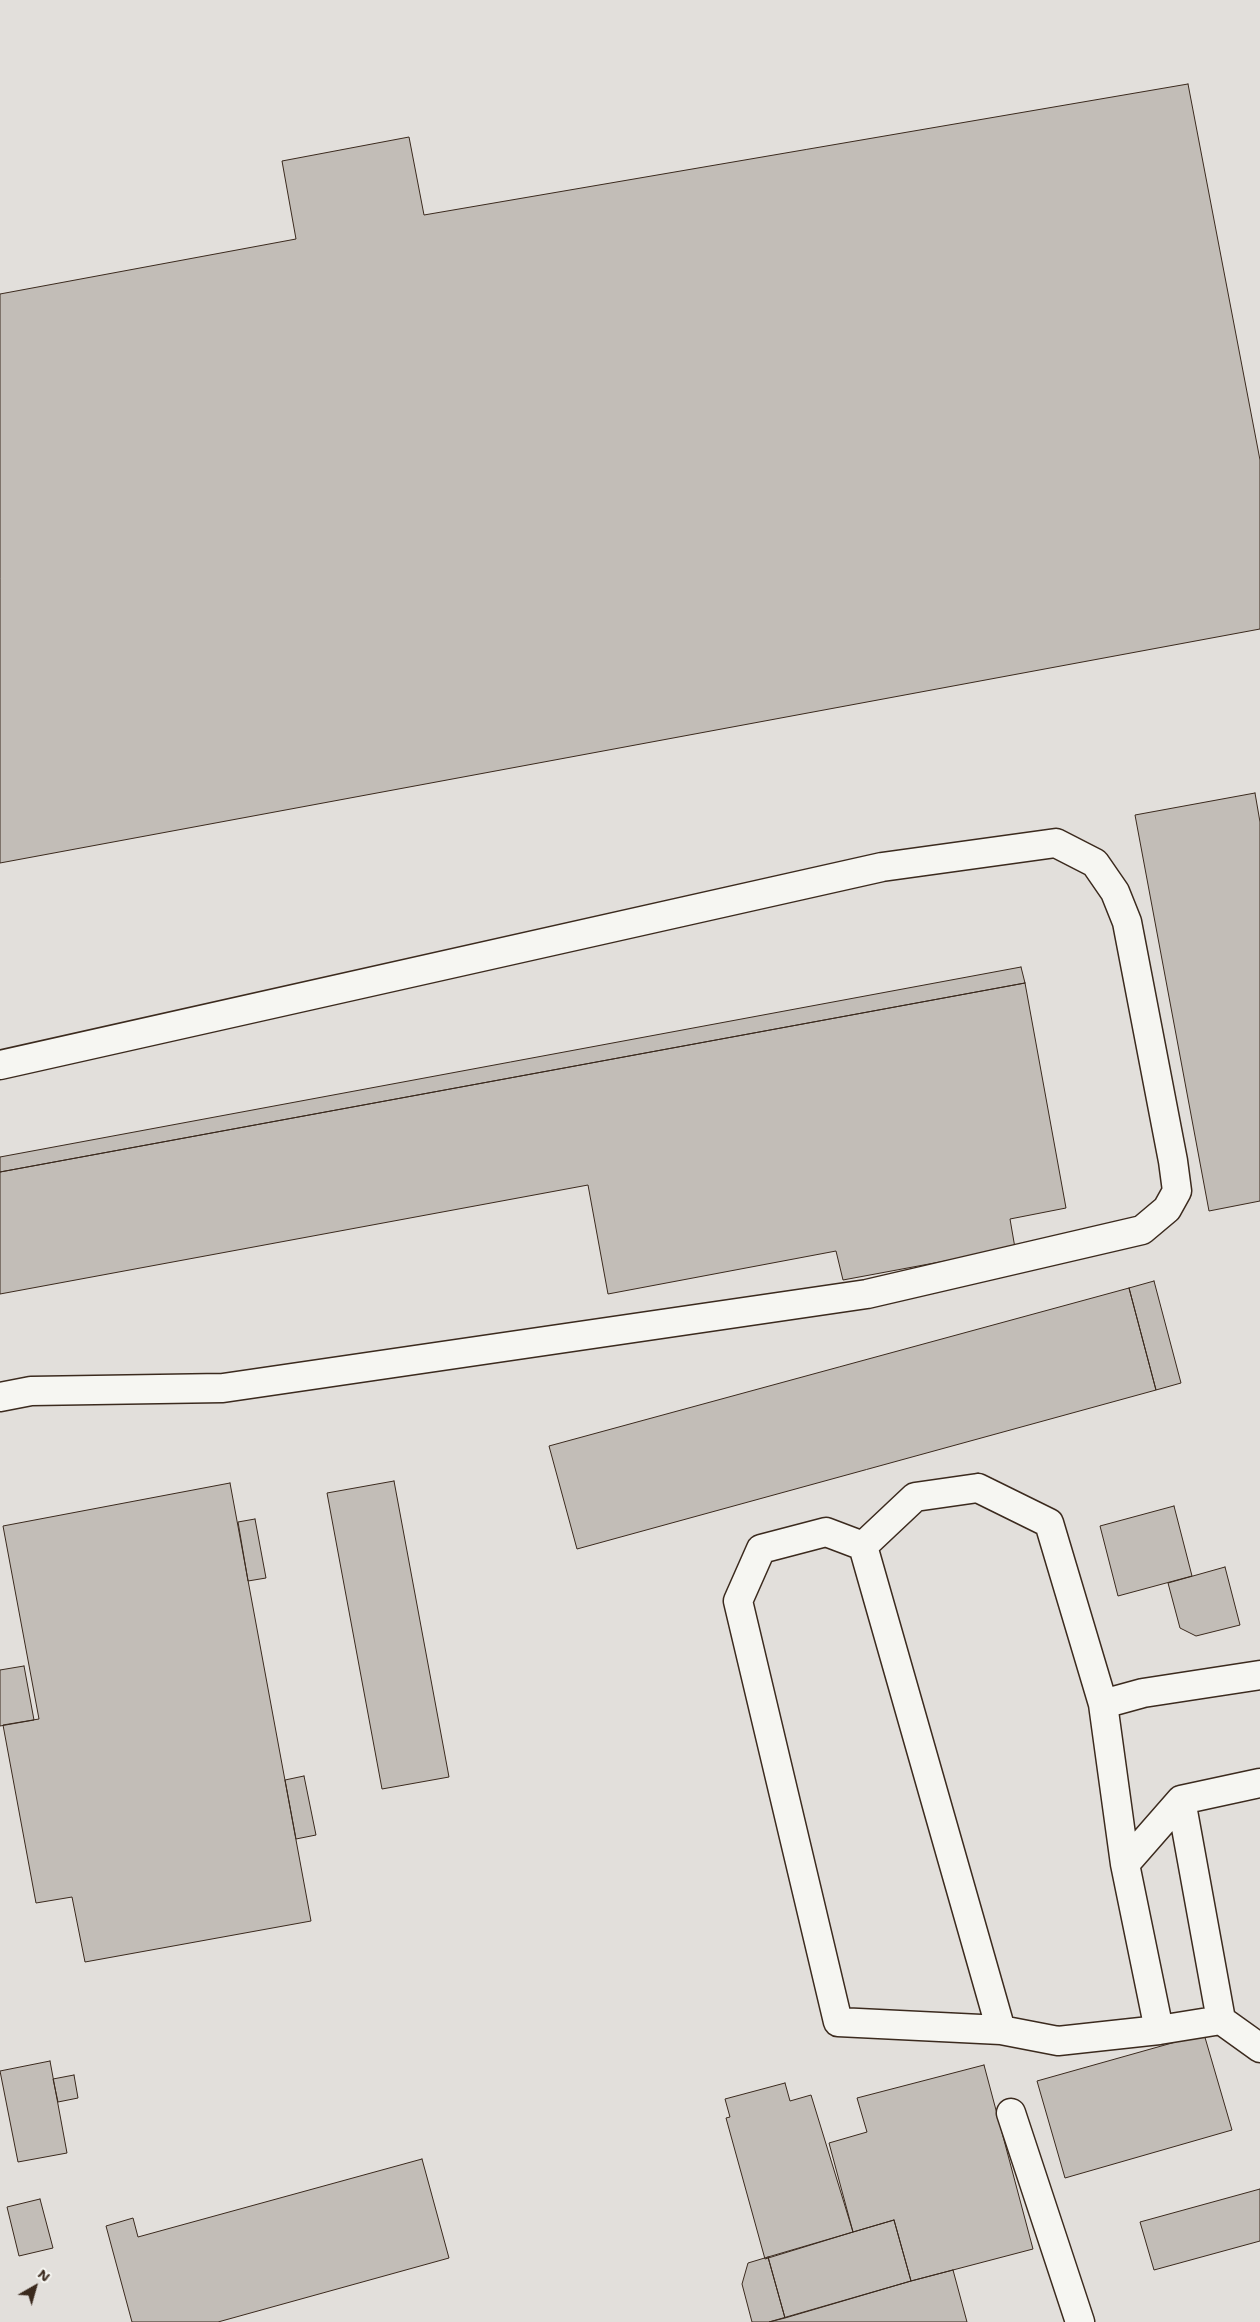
<!DOCTYPE html>
<style>
body{margin:0}
#map{position:relative;width:1260px;height:2322px;overflow:hidden;background:#efeeea;font-family:"Shantell Sans",sans-serif}
canvas{display:block}
.north{position:absolute;left:10px;top:2262px;width:50px;height:50px;-webkit-text-stroke:4px #f6f6f2;paint-order:stroke;rotate:38deg;font-size:14px;font-weight:700;line-height:20px;text-align:center;color:#3b2a1e}
.north::after{content:'';display:block;margin:auto;width:18px;height:22px;background:#3b2a1e;clip-path:polygon(50% 0,100% 100%,50% 72%,0 100%)}
</style>
<div id="map">
<canvas width="1260" height="2322"></canvas>
<div class="north">N</div>
</div>
<script>
const ctx = document.querySelector('canvas').getContext('2d');
ctx.lineJoin = 'round';
function fillPath(path, color) {
  ctx.fillStyle = color;
  ctx.fill(path, 'evenodd');
}
function poly(rows) {
  const path = new Path2D();
  for (const r of rows) {
    path.moveTo(r[0], r[1]);
    for (let i = 2; i < r.length; i += 2) path.lineTo(r[i], r[i + 1]);
  }
  return path;
}
function strokePath(path, color, width, dash) {
  ctx.strokeStyle = color;
  ctx.lineWidth = width;
  ctx.lineCap = dash ? 'butt' : 'round';
  ctx.setLineDash(dash || []);
  ctx.stroke(path);
}
const built = poly([
 [0,0,1260,0,1260,2322,0,2322]
]);
const building = poly([
 [1188,84,1260,460,1260,629,0,863,0,294,296,239,282,161,409,137,424,215,1188,84],
 [1255,793,1260,822,1260,1201,1209,1211,1135,815,1255,793],
 [1021,967,1025,983,0,1172,0,1157,1021,967],
 [1025,983,1066,1208,1010,1219,1015,1248,843,1280,836,1251,608,1294,588,1185,0,1294,0,1172,1025,983],
 [1154,1281,1181,1383,1156,1390,1129,1288,1154,1281],
 [1129,1288,1156,1390,577,1549,549,1446,1129,1288],
 [394,1481,449,1777,382,1789,327,1493,394,1481],
 [230,1483,311,1921,85,1962,72,1897,36,1903,3,1725,39,1719,3,1526,230,1483],
 [1174,1506,1192,1576,1118,1596,1100,1526,1174,1506],
 [255,1519,266,1578,248,1581,238,1522,255,1519],
 [1225,1567,1240,1625,1196,1636,1180,1628,1168,1583,1225,1567],
 [24,1666,34,1720,0,1726,0,1670,24,1666],
 [304,1776,316,1835,296,1839,285,1780,304,1776],
 [1204,2034,1232,2130,1065,2178,1037,2081,1204,2034],
 [50,2061,67,2153,18,2162,0,2071,50,2061],
 [984,2065,1033,2249,911,2281,894,2220,853,2232,829,2143,867,2132,857,2098,984,2065],
 [74,2075,78,2098,58,2102,53,2079,74,2075],
 [785,2083,790,2101,811,2095,853,2232,765,2259,726,2118,730,2117,725,2099,785,2083],
 [422,2159,449,2258,218,2322,132,2322,106,2226,133,2218,138,2237,422,2159],
 [1260,2189,1260,2241,1154,2270,1140,2222,1260,2189],
 [40,2199,53,2248,19,2256,7,2207,40,2199],
 [894,2220,911,2281,785,2318,768,2257,894,2220],
 [768,2257,785,2318,769,2322,752,2322,742,2284,748,2263,768,2257],
 [953,2270,967,2322,769,2322,911,2281,953,2270]
]);
const minor = poly([
 [0,1065,882,867,1056,843,1095,863,1115,892,1127,922,1173,1161,1177,1191,1167,1209,1142,1230,867,1294,223,1388,31,1391,0,1397],
 [978,1488,1049,1523,1103,1704,1125,1864,1159,2030,1058,2041,1001,2030,863,1546,915,1497,978,1488],
 [863,1546,826,1532,761,1549,738,1601,838,2022,1001,2030],
 [1103,1704,1143,1693,1260,1675],
 [1181,1800,1221,2020,1260,2048],
 [1125,1864,1181,1800,1260,1783],
 [1159,2030,1221,2020],
 [1011,2113,1080,2322]
]);
fillPath(built, '#e2dfdb');
fillPath(building, '#c2bdb7');
strokePath(building, '#3b2a1e', 1);
strokePath(minor, '#3b2a1e', 31);
strokePath(minor, '#f6f6f2', 28);
</script>
